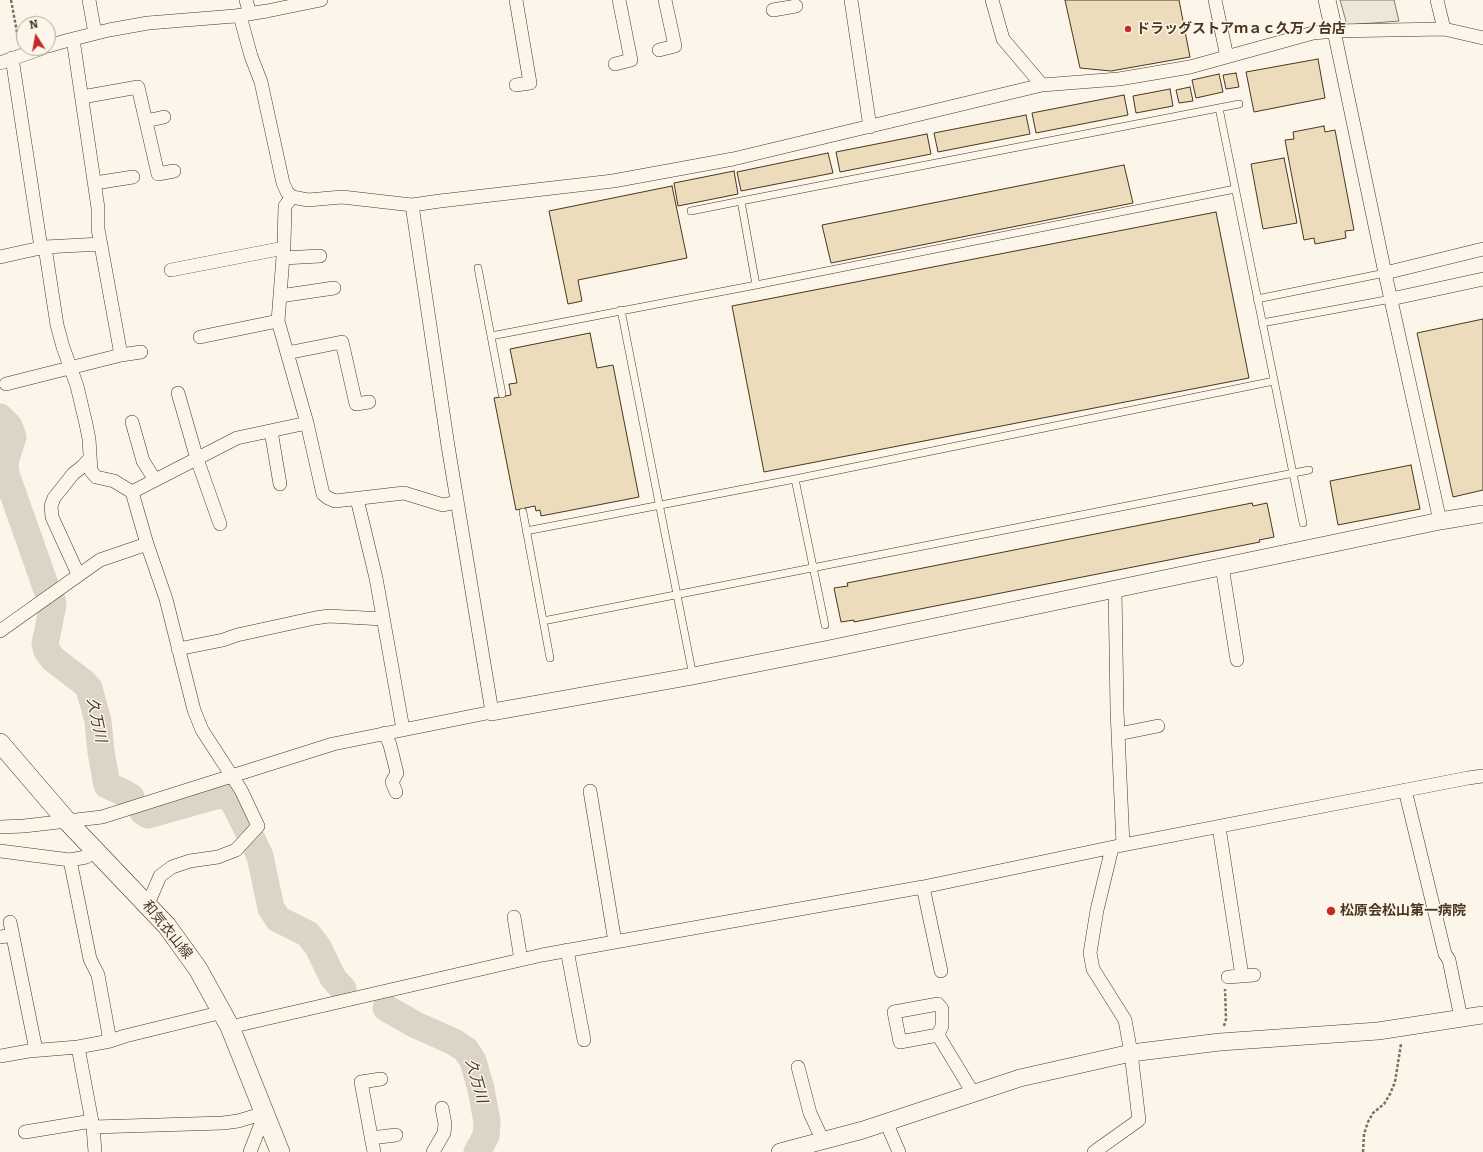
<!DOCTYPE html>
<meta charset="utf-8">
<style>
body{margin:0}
#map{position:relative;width:1483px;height:1152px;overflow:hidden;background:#fbf6e9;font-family:Bitter,serif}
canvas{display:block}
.north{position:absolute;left:16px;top:16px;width:40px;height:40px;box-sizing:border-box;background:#fbf6e9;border:1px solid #b4a999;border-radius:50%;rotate:349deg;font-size:11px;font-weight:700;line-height:16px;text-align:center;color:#4a3520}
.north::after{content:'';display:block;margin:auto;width:14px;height:18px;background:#c62828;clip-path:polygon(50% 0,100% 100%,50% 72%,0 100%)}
</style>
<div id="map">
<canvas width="1483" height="1152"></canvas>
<div class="north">N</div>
</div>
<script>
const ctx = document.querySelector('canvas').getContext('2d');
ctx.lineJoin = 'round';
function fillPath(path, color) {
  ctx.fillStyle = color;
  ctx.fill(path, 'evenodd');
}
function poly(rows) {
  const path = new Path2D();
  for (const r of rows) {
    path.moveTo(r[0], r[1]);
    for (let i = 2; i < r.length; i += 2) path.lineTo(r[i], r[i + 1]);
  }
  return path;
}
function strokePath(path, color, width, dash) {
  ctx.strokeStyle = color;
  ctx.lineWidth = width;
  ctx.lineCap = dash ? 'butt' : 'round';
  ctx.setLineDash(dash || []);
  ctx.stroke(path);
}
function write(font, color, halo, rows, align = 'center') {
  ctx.font = font + ' Bitter,"Noto Sans JP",serif';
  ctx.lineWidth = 3;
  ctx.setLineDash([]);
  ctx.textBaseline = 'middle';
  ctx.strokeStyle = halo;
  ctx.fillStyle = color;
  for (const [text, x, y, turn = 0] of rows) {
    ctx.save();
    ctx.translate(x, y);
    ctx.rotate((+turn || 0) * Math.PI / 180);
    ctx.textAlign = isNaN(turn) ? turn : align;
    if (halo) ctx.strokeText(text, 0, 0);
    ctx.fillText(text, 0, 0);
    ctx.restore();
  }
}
const green = poly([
 [1340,0,1394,0,1399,21,1347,25,1340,0]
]);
const river = poly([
 [0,417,9,426,13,437,5,462,6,474,47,590],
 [52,600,53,605,45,644,47,651,53,659,83,682,89,688,98,721,101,752,107,785,124,793,131,797],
 [143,812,148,815,219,795,231,797,248,831],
 [252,839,260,856,271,908,278,919,308,934,318,947,333,978,343,989],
 [386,1008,416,1025,454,1042,466,1050,473,1061,481,1089,487,1122,486,1136,477,1152]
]);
const building = poly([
 [1065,0,1179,0,1190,57,1111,71,1080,68,1065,0],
 [1318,59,1325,98,1254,112,1246,72,1318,59],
 [1236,73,1239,87,1226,89,1223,75,1236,73],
 [1219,74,1223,92,1196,98,1192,80,1219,74],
 [1190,87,1193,101,1179,103,1176,90,1190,87],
 [1170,89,1173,106,1136,113,1133,96,1170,89],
 [1124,95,1128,115,1036,133,1032,113,1124,95],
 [1026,115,1030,134,938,152,934,133,1026,115],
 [1324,126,1325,132,1335,130,1354,230,1345,231,1346,238,1315,244,1314,238,1304,240,1285,140,1294,139,1293,132,1324,126],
 [927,134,931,154,840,172,836,152,927,134],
 [828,153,833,173,741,191,737,172,828,153],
 [1284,158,1297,223,1263,229,1251,164,1284,158],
 [1124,165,1133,203,831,263,822,225,1124,165],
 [734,171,738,194,678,206,674,183,734,171],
 [672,186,687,258,578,280,582,301,568,304,549,211,672,186],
 [1216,212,1249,378,764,472,732,306,1216,212],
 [1483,319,1483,490,1453,497,1417,333,1483,319],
 [590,333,597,368,613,365,639,497,541,516,540,510,536,511,535,506,516,510,494,398,511,395,509,384,517,383,510,349,590,333],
 [1411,465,1420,509,1338,525,1330,481,1411,465],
 [1252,503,1253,506,1267,503,1274,537,1259,540,1260,542,854,622,854,620,841,622,834,588,848,586,847,583,1252,503]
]);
const path = poly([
 [11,0,19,43],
 [1224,1026,1226,1019,1225,989],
 [1363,1152,1364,1134,1368,1122,1373,1113,1384,1104,1390,1094,1395,1082,1401,1044]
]);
const service = poly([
 [1219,108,1303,523],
 [691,211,741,201],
 [478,268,502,394],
 [756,285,741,201,1239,104],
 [1257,299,1385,273],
 [621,310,693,676],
 [1262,323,1391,299],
 [491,336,756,285,1235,189],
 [795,479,825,625],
 [523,512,550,658],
 [526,531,795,479,1274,381],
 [543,621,1309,470]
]);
const minor = poly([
 [89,0,95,33],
 [246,0,250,14],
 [851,0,870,127],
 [992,0,1003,39,1042,85],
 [1215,0,1227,57],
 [1437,0,1444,29],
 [773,10,796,6],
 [240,16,251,56,261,82,283,183,287,192,292,197,308,200,342,197,412,205],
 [1334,31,1385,273,1440,521],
 [73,39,98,208,98,229,121,355],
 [48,46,69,40,109,30,148,23,235,16,267,11,321,0],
 [659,50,675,46,665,0],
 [12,58,41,248],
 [0,63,43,48],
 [615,64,631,60,619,0],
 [516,85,530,83,516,0],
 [82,97,138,87,158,174,174,171],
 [146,121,164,117],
 [95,183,133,177],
 [45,247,57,325,63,347,77,386,86,424,89,439,91,471,96,477,114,481,132,492],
 [0,257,45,247,101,244],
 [283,258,320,256],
 [171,270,284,248],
 [1385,273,1483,249],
 [280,296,334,288],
 [1391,299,1483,279],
 [200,337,278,321],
 [287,353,342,342,356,404,369,402],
 [6,384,121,355,141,352],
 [178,393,197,459,220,524],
 [132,422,143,461,155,480],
 [307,423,323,494,328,498,335,501,404,493,443,505,457,502],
 [271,431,280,484],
 [357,499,376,578,403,729],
 [147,544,132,492,237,438,307,423,278,321,284,244,285,206,292,197],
 [1222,566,1237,660],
 [78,574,52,517,51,506,54,498,73,474,83,466,90,458],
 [1115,589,1117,710,1123,845],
 [0,631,100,560,147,544,166,599,194,710,202,730,241,790,258,826,236,850,218,857,190,861,172,867,160,876,148,904],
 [178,649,223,640,237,635,315,618,329,616,383,619],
 [385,733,390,745,397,773,392,782,396,792],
 [1118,734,1158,726],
 [1405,790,1445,954,1449,960,1461,1018],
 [590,791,615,942],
 [0,827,24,826,102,817,333,744,492,712,448,446,412,205,440,201,613,181,733,159,1042,85,1119,79,1190,67,1313,33,1334,31,1444,29,1483,38],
 [1219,827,1242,976],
 [0,851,70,860,86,857,95,851],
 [70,860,90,959,98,975,110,1041],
 [923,887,941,971],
 [514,917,521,960],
 [10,922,36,1050],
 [0,937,13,935],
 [567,950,584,1040],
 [1228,977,1254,975],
 [230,1027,542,955,923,887,1123,845,1468,778,1483,776],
 [938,1035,942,1026,942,1009,938,1004,894,1012,900,1042,938,1035,973,1093],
 [78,1047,93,1127,95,1152],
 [0,1056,29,1051,78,1047,110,1041,125,1036,223,1012],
 [798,1067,810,1113,823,1141],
 [886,1122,899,1152],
 [93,1127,223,1123,238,1121,265,1113,250,1152],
 [25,1132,92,1121],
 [371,1138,396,1135],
 [374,1152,361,1082,381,1079],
 [433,1152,444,1133,445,1124,442,1108],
 [1094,1152,1139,1120,1131,1053,1125,1020,1093,969,1090,953,1097,910,1112,848]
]);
const tertiary = poly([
 [1327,0,1334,31],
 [492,712,693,676,829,649,1440,521,1483,514],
 [780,1152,863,1130,1020,1078,1131,1053,1220,1042,1378,1031,1483,1015]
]);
const secondary = poly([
 [0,743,67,821,167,926,198,969,230,1027,280,1152]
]);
const markers = [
 [1128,29,4,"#c62828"],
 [1331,911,5,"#c62828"]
];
const poiNames = [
 ["ドラッグストアｍａｃ久万ノ台店",1136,29],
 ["松原会松山第一病院",1340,911]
];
const streetNames = [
 ["和気衣山線",167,930,51]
];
const waterNames = [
 ["久万川",96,720,78],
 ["久万川",476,1081,74]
];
fillPath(green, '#ede6d9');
strokePath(green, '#887966', 1);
strokePath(river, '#dcd4c6', 27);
fillPath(building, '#ecdcbc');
strokePath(building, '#4a3520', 1);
strokePath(service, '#4a3520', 8);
strokePath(minor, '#4a3520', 14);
strokePath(tertiary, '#4a3520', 18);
strokePath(secondary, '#4a3520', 20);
strokePath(path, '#7f6f5c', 2.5, [3, 2]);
strokePath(service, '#fbf6e9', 7);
strokePath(minor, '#fbf6e9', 13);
strokePath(tertiary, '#fbf6e9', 17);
strokePath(secondary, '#fbf6e9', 19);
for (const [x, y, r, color] of markers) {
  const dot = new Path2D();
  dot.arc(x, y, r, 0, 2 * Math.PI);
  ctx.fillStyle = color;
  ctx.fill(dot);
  strokePath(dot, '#fbf6e9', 1.5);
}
write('bold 14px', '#4a3520', '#fbf6e9', poiNames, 'left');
write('14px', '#4a3520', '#fbf6e9', streetNames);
write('italic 15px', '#4a3520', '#fbf6e9', waterNames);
</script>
